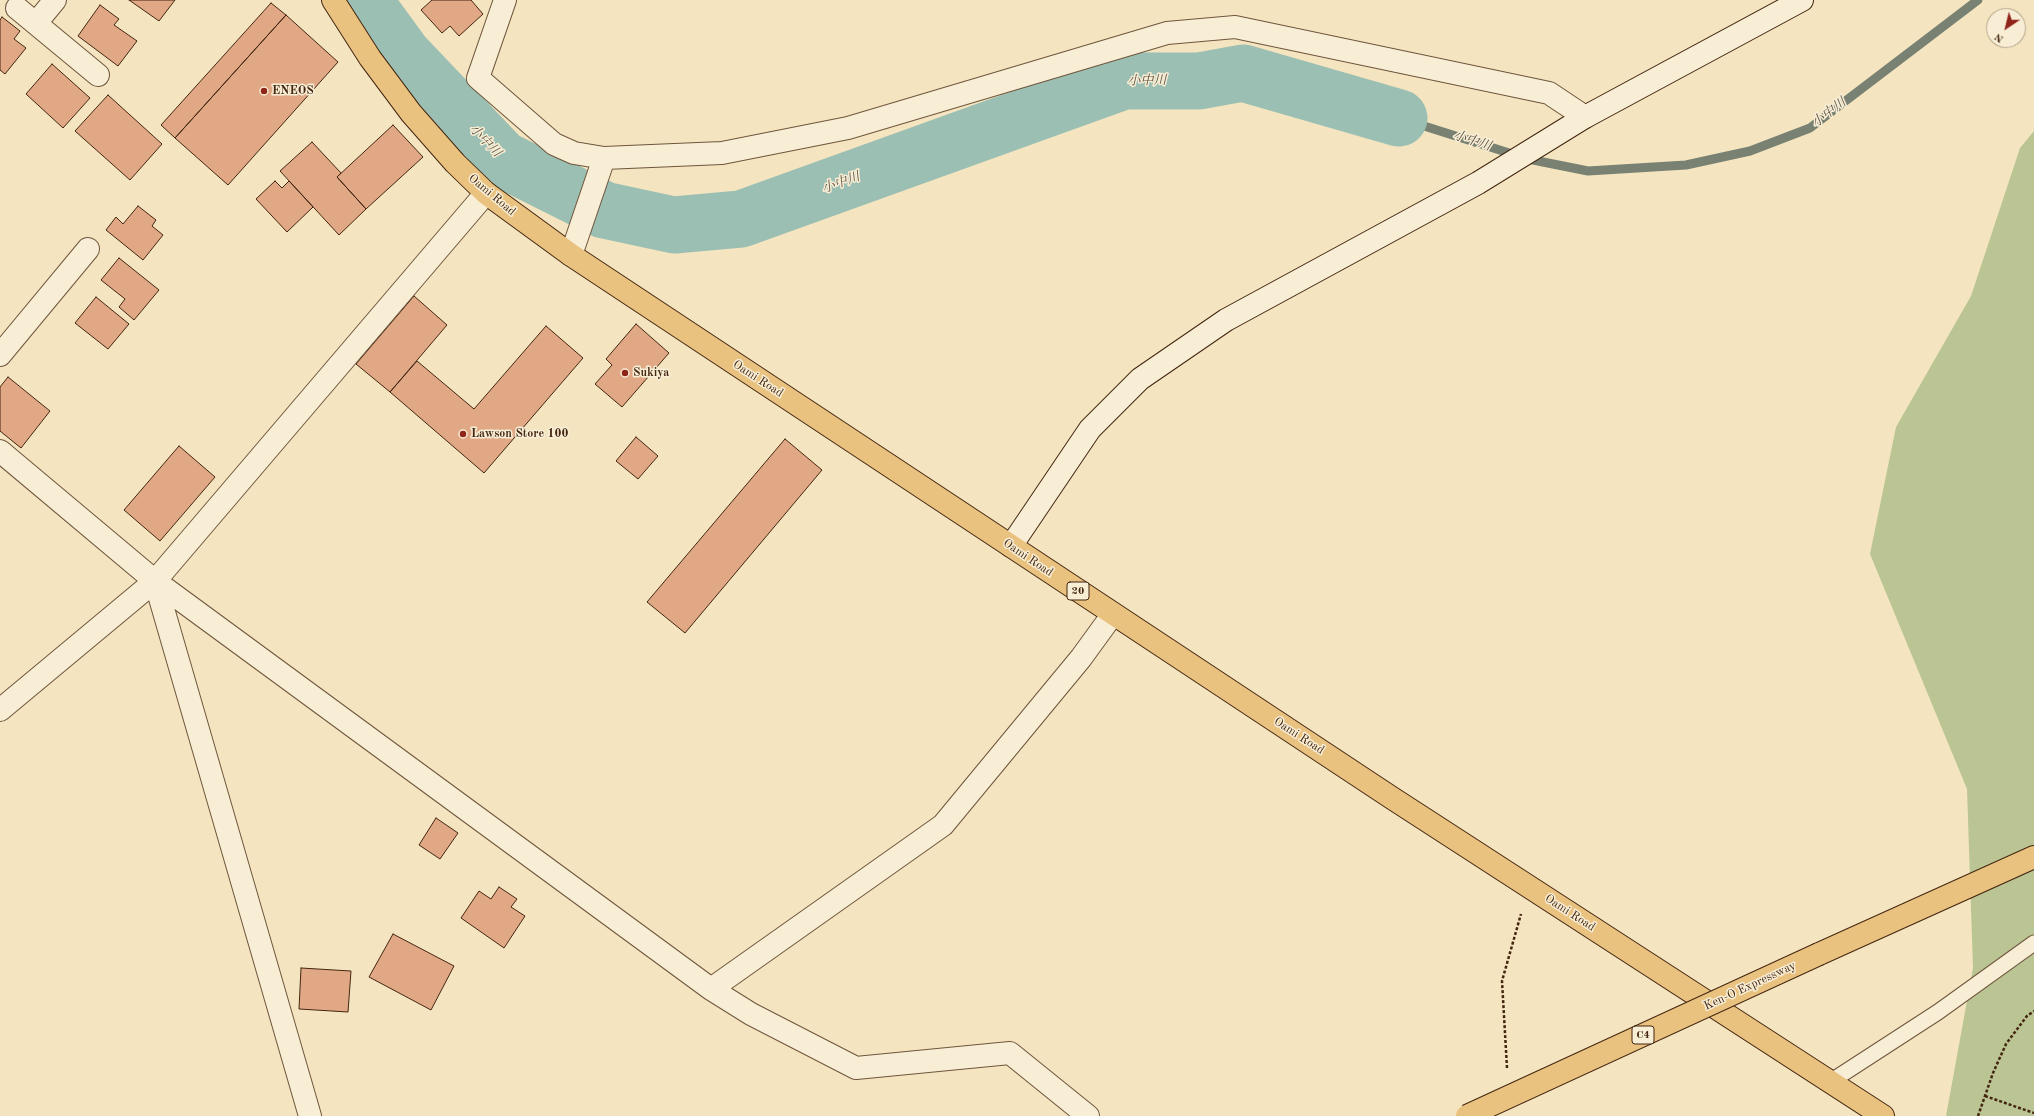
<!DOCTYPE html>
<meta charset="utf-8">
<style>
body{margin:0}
#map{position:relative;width:2034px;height:1116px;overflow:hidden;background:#f4e5c0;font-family:"Old Standard TT",serif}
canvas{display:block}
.north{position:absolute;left:1986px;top:8px;width:40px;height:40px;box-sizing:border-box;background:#f8eed6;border:1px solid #b09e87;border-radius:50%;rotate:215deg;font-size:11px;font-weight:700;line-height:16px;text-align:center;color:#432510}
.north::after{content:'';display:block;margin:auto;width:14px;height:18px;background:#8f2418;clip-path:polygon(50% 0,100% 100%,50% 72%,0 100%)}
</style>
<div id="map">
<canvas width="2034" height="1116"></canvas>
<div class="north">N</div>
</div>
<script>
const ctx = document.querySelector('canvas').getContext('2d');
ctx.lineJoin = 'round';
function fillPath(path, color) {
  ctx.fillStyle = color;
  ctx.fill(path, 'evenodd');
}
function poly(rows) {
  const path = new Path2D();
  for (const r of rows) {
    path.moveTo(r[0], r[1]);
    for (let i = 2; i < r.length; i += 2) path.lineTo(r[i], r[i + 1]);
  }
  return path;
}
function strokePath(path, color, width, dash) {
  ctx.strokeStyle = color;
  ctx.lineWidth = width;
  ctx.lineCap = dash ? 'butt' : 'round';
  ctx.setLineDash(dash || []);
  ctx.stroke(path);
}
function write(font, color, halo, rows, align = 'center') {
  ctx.font = font + ' "Old Standard TT","Noto Serif JP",serif';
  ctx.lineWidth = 3;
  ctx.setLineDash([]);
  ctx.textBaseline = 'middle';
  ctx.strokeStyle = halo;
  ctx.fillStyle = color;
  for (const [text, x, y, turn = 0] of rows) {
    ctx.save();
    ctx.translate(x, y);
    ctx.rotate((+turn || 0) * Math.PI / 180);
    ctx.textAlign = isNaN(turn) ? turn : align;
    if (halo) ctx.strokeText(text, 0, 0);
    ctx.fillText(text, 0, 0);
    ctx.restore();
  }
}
const green = poly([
 [2034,131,2034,1116,1946,1116,1973,968,1967,789,1870,554,1896,427,1971,296,2020,148]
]);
const stream = poly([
 [1399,118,1528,159,1588,171,1686,165,1750,151,1810,128,1978,0]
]);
const river = poly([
 [363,0,404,56,502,159,604,210,674,225,741,219,1124,81,1199,81,1243,73,1399,118]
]);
const building = poly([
 [129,0,175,0,159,21,129,0],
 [432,0,471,0,483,14,459,36,450,26,442,33,421,10,432,0],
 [271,3,286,15,175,138,161,125,271,3],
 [100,5,119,19,114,25,137,41,118,66,78,36,100,5],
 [286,15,338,62,228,185,175,138,286,15],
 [2,17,20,31,14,39,26,48,5,74,0,70,0,20,2,17],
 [52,64,90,98,63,128,26,94,52,64],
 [108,95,162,144,130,180,75,131,108,95],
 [393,125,423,157,366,209,337,177,393,125],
 [312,142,341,173,337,177,366,209,339,235,280,171,312,142],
 [275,181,282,188,289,181,313,207,287,232,256,199,275,181],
 [138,206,156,220,152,226,163,235,143,260,106,230,116,217,123,224,138,206],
 [119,258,159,290,134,320,119,307,125,299,101,280,119,258],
 [414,296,447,325,390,392,356,364,414,296],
 [96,297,129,324,108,349,75,323,96,297],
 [636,324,669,353,622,407,595,384,612,365,606,359,636,324],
 [546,326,583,358,484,473,390,392,417,361,474,409,546,326],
 [8,377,50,411,21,448,0,431,0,387,8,377],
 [636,437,658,456,638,479,616,461,636,437],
 [785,439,822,470,685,633,647,602,785,439],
 [179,446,215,477,160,541,124,510,179,446],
 [436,818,458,833,440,859,419,845,436,818],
 [499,887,517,899,511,907,525,916,504,948,461,918,479,891,491,899,499,887],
 [393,934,454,966,431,1010,369,977,393,934],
 [301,968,351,971,348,1012,299,1009,301,968]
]);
const path = poly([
 [1507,1068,1502,981,1521,914],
 [1985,1096,2034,1113],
 [1978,1116,1993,1073,2006,1044,2027,1016,2034,1011]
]);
const lane = poly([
 [1830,1082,1938,1012,2034,943]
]);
const street = poly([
 [505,0,478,78,554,144,574,153,604,158,722,153,848,128,1167,33,1235,27,1549,93,1585,117],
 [17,8,98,75],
 [36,23,55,0],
 [571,255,604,158],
 [0,355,88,249],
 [0,451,155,581,711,989,751,1014,856,1068,1010,1053,1088,1116],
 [155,581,310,1116],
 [0,710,155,581,486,193],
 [711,989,943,825,1081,658,1113,614]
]);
const secondary = poly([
 [1011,546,1090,429,1140,379,1226,320,1478,183,1585,117,1802,0]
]);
const primary = poly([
 [333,0,370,58,411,113,455,163,486,193,571,255,1392,798,1883,1116]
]);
const highway = poly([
 [1819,954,2034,857]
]);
const highwayBridge = poly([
 [1467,1116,1819,954]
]);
const markers = [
 [264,91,4,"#8f2418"],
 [625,373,4,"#8f2418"],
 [463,434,4,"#8f2418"]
];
const shields = [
 [1078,591,22],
 [1643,1035,22]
];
const shieldNames = [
 ["20",1078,591],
 ["C4",1643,1035]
];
const poiNames = [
 ["ENEOS",272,91],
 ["Sukiya",633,373],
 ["Lawson Store 100",471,434]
];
const streetNames = [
 ["Oami Road",492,195,40],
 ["Oami Road",758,379,33],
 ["Oami Road",1028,558,34],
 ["Oami Road",1299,736,33],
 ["Oami Road",1570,913,33],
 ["Ken-O Expressway",1750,986,-25]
];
const waterNames = [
 ["小中川",1147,81,-1],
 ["小中川",1829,113,-37],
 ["小中川",485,141,46],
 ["小中川",1472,141,18],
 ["小中川",841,183,-20]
];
fillPath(green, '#bac593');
strokePath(stream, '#788172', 9);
strokePath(river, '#9cbfb3', 57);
fillPath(building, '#e1a886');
strokePath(building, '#432510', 1);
strokePath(lane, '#6f553c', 17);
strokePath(street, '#6f553c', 24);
strokePath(secondary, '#432510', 24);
strokePath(primary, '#432510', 24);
strokePath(highway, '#432510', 24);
strokePath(path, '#432510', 2.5, [3, 2]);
strokePath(lane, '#f8eed6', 15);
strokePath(street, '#f8eed6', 22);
strokePath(secondary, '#f8eed6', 22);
strokePath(primary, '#eac280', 22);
strokePath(highway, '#eac280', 22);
strokePath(highwayBridge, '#432510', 24, []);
strokePath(highwayBridge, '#eac280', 22);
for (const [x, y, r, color] of markers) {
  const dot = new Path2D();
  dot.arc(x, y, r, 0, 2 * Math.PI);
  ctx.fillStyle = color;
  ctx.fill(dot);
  strokePath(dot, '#f8eed6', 1.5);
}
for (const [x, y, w] of shields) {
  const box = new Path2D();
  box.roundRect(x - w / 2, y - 9, w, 18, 3);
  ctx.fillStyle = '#f8eed6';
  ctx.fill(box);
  strokePath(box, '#432510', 1);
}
write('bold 11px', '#432510', null, shieldNames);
write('bold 12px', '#432510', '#f8eed6', poiNames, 'left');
write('12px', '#432510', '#f8eed6', streetNames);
write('italic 13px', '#5e5341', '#f8eed6', waterNames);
</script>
